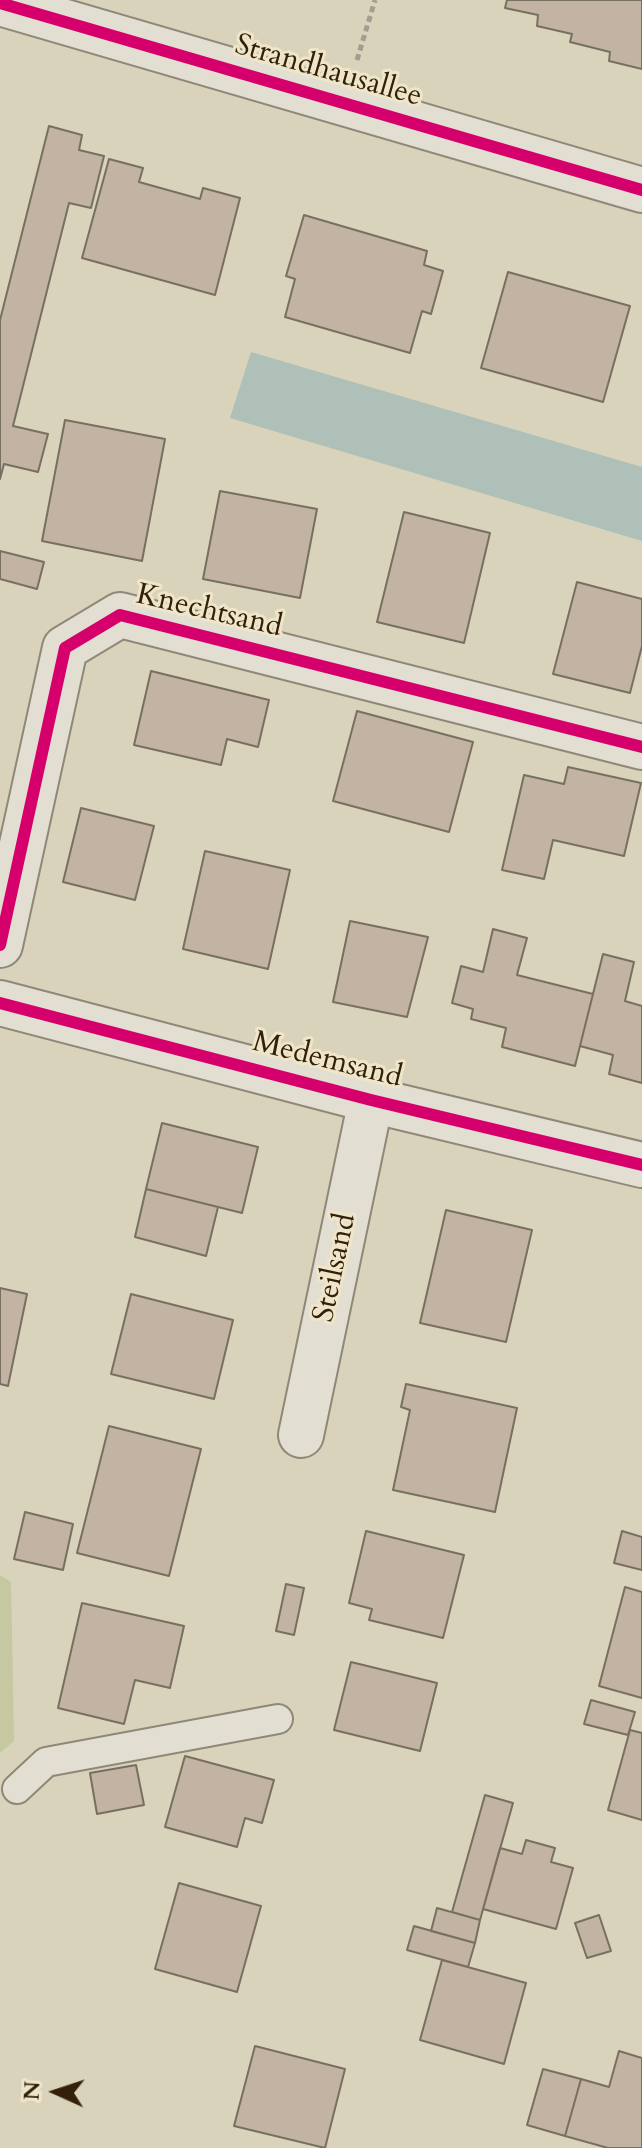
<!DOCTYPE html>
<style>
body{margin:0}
#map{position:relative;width:642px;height:2148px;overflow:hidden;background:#dad3bb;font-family:Cardo,serif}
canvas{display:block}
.north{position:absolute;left:16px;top:2052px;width:80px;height:80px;-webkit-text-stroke:6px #efe6ca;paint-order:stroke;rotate:273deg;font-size:22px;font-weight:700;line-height:32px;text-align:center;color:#33200b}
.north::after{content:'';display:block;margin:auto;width:28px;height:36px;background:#33200b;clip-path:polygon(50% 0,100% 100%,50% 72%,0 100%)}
</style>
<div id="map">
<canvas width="642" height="2148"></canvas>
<div class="north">N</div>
</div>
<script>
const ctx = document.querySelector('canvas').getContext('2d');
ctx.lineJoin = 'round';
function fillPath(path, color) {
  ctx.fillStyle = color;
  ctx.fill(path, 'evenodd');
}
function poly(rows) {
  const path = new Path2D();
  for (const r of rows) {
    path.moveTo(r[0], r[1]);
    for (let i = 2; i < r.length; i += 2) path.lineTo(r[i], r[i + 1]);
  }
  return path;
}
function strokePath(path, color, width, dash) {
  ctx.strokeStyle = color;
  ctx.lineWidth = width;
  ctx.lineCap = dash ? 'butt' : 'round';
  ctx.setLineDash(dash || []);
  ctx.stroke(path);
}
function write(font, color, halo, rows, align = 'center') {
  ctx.font = font + ' Cardo,serif';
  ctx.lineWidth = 6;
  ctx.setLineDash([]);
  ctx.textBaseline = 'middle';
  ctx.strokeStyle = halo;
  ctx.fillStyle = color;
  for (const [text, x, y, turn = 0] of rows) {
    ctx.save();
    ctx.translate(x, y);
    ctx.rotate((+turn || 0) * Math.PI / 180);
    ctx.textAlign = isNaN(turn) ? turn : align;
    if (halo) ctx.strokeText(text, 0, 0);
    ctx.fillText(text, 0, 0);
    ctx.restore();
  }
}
const green = poly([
 [0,1575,11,1582,14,1741,0,1753]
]);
const water = poly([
 [251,352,642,467,642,541,230,418]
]);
const building = poly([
 [507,0,642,0,642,69,609,61,610,52,570,42,572,34,537,26,538,15,505,8,507,0],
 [49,126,82,135,79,150,104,156,91,208,69,203,13,426,48,434,38,472,4,464,0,479,0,320,49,126],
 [109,159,143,168,139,182,200,199,203,188,240,198,215,295,82,258,109,159],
 [304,215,427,251,424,265,443,271,431,314,422,311,410,353,285,317,295,279,286,276,304,215],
 [508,272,630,306,603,402,481,368,508,272],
 [65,420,165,439,142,561,42,541,65,420],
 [220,491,317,509,300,598,203,579,220,491],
 [404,512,490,533,464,643,377,622,404,512],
 [0,551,44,562,37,589,0,579,0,551],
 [577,582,642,599,642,646,630,693,553,674,577,582],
 [151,671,269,700,258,747,227,739,221,765,134,745,151,671],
 [357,711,473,742,449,832,333,801,357,711],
 [568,767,641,783,624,856,553,840,544,879,502,870,524,775,564,784,568,767],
 [81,808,154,826,135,900,63,882,81,808],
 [205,851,290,870,268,969,183,949,205,851],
 [350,921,428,937,407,1017,333,1002,350,921],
 [493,929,527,938,517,975,593,994,575,1066,502,1047,506,1028,471,1019,473,1009,452,1003,461,966,483,972,493,929],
 [603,954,634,962,625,1001,642,1006,642,1083,609,1074,613,1055,580,1046,603,954],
 [162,1123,258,1147,242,1213,146,1189,162,1123],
 [146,1189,218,1207,206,1256,135,1237,146,1189],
 [446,1210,532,1230,506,1342,420,1323,446,1210],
 [0,1288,27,1294,8,1386,0,1384,0,1288],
 [131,1294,233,1320,214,1399,111,1374,131,1294],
 [406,1384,517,1408,495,1512,393,1490,410,1410,401,1407,406,1384],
 [109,1426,201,1449,169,1576,77,1553,109,1426],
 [25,1512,73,1524,63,1570,14,1559,25,1512],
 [366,1531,464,1555,443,1638,369,1620,372,1609,349,1603,366,1531],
 [622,1531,642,1537,642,1570,614,1563,622,1531],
 [286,1584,304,1588,294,1635,276,1631,286,1584],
 [625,1587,642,1592,642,1698,599,1686,625,1587],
 [82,1603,184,1626,170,1688,135,1680,124,1724,58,1708,82,1603],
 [351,1662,437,1683,420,1751,334,1730,351,1662],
 [591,1700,635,1712,628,1735,584,1724,591,1700],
 [630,1730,642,1733,642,1820,608,1810,630,1730],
 [185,1756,274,1780,262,1823,245,1818,237,1847,165,1827,185,1756],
 [136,1765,144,1805,97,1814,90,1773,136,1765],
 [485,1795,513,1803,480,1920,452,1912,485,1795],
 [526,1840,555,1848,551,1862,573,1868,556,1929,483,1909,500,1848,522,1854,526,1840],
 [179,1883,261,1906,237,1992,155,1969,179,1883],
 [437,1908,480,1920,475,1943,431,1931,437,1908],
 [599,1915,611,1951,587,1958,575,1923,599,1915],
 [414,1926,475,1943,468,1967,407,1950,414,1926],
 [442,1960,526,1983,504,2064,420,2040,442,1960],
 [255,2046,345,2069,325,2148,234,2126,255,2046],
 [619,2051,642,2058,642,2148,608,2148,565,2136,581,2079,609,2087,619,2051],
 [543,2069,581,2079,565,2136,527,2125,543,2069]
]);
const path = poly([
 [357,60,375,0]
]);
const service = poly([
 [17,1789,46,1762,278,1719]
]);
const minor = poly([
 [0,3,642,190],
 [0,945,65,648,120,615,642,747],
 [0,1003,371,1100,642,1165],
 [301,1435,371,1100]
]);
const cycleway = poly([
 [0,3,642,190],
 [0,945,65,648,120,615,642,747],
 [0,1003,371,1100,642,1165]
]);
const streetNames = [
 ["Strandhausallee",328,72,16],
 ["Knechtsand",209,612,13],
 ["Medemsand",327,1061,14],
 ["Steilsand",336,1268,-78]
];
fillPath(green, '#c5c8a1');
fillPath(water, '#aec0b7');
fillPath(building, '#c3b3a2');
strokePath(building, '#777061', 2);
strokePath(service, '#8f8878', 32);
strokePath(minor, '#8f8878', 48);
strokePath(path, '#a29d91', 5, [6, 4]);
strokePath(service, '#e2ded2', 28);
strokePath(minor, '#e2ded2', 44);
strokePath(cycleway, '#d6006c', 12);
write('30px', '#33200b', '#efe6ca', streetNames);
</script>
